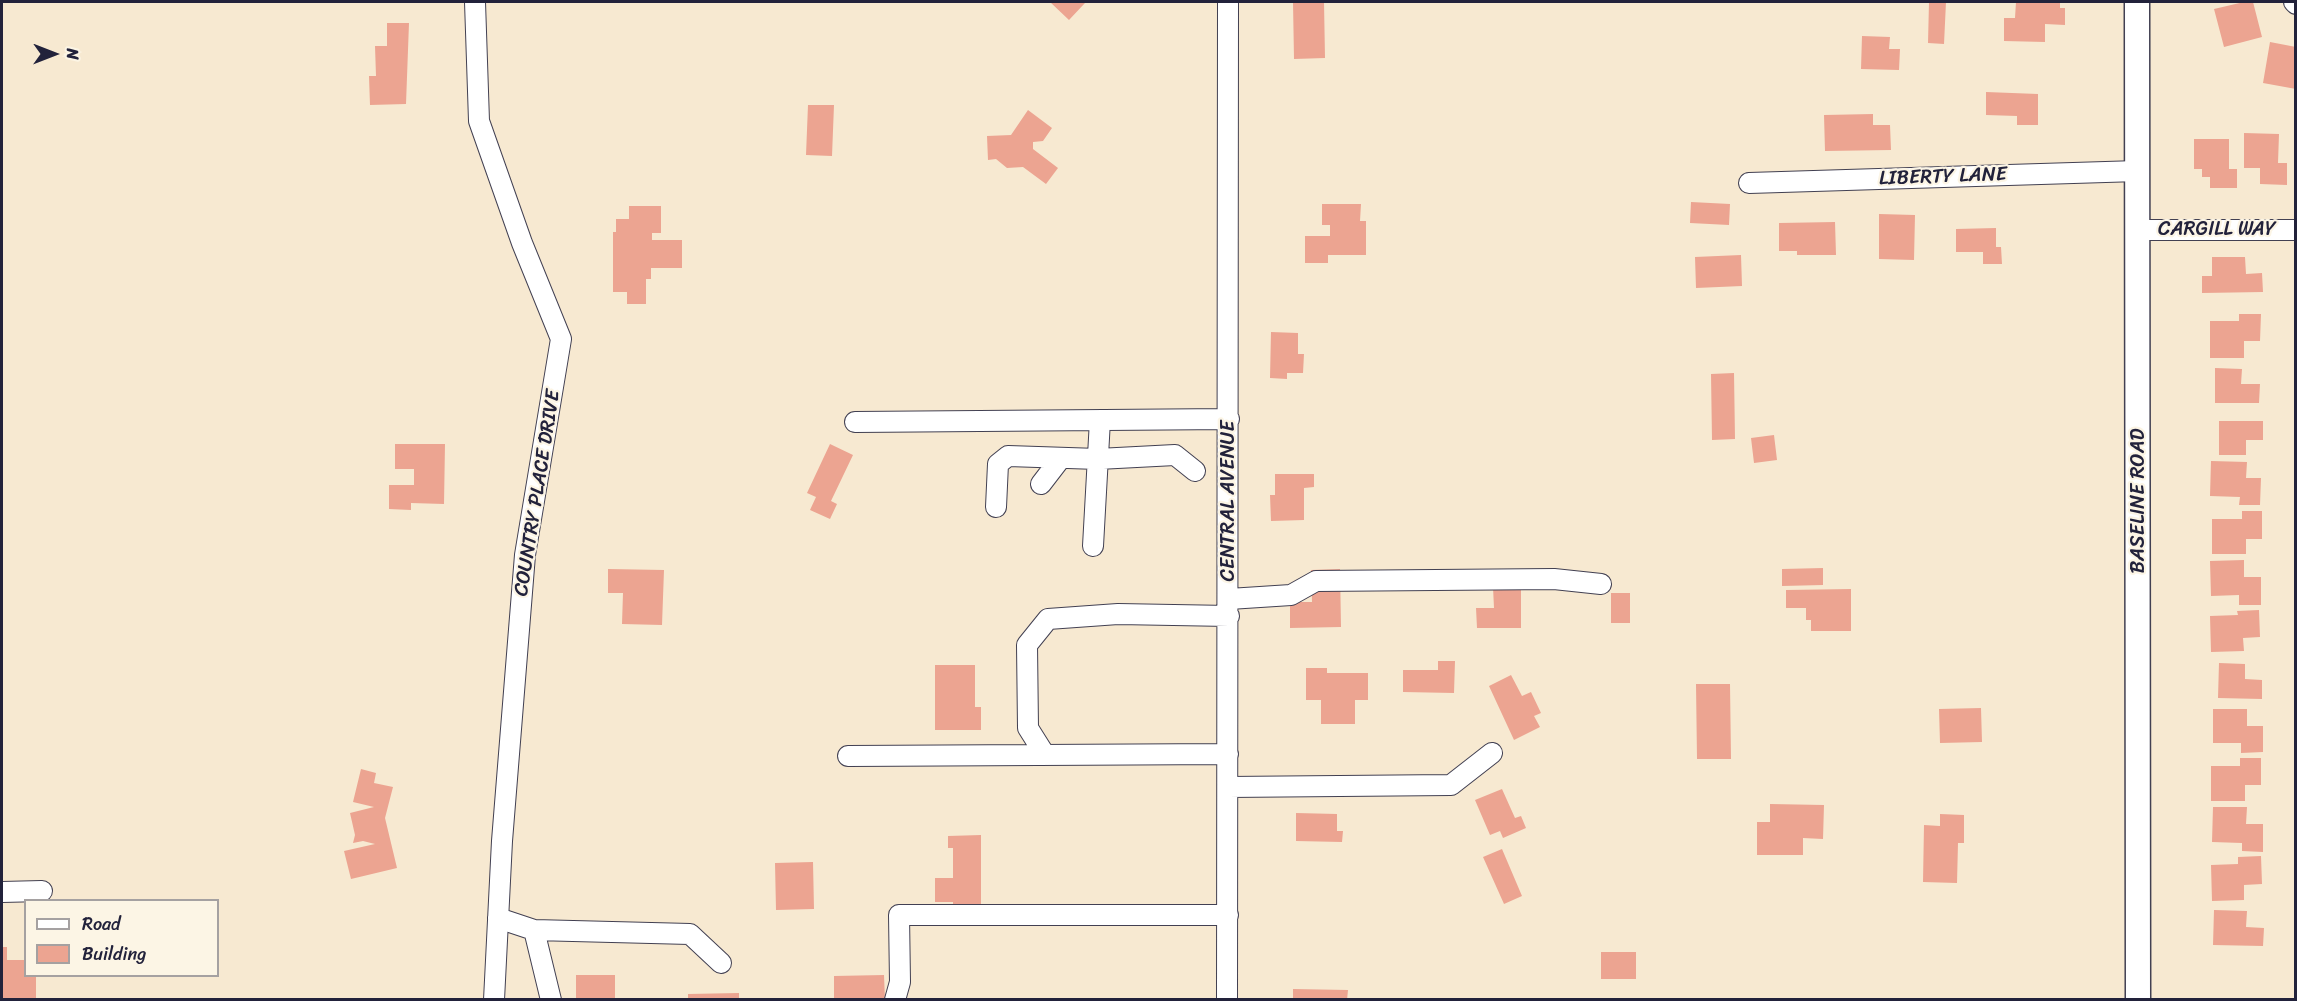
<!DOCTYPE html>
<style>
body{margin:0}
#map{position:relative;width:2297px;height:1001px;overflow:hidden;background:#f7e9d1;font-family:Sriracha,sans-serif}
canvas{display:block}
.frame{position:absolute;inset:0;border:3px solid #22223b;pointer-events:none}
.legend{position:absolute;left:24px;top:899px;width:195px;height:78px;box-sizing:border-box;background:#fcf5e5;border:2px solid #a5a1a1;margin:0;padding:8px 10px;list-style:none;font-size:18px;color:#22223b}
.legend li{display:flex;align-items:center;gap:12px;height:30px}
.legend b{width:30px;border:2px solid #a5a1a1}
.north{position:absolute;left:24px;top:24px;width:60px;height:60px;-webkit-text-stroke:4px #fcf5e5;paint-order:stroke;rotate:90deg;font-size:16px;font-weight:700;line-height:24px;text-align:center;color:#22223b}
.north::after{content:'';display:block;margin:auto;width:21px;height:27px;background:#22223b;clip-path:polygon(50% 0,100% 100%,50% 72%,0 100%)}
</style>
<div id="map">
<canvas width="2297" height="1001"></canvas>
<div class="frame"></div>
<ul class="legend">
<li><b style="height:8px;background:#fff"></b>Road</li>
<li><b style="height:16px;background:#eca491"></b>Building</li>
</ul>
<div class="north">N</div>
</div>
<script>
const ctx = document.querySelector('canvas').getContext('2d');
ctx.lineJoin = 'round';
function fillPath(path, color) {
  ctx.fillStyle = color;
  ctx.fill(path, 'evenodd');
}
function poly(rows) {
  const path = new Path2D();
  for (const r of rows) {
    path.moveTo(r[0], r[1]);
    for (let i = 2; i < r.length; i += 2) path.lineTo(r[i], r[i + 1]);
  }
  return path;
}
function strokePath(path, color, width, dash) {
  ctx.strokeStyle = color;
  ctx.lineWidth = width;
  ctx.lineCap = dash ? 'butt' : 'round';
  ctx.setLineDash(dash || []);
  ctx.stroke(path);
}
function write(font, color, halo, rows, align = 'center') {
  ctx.font = font + ' Sriracha,sans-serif';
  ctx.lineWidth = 4.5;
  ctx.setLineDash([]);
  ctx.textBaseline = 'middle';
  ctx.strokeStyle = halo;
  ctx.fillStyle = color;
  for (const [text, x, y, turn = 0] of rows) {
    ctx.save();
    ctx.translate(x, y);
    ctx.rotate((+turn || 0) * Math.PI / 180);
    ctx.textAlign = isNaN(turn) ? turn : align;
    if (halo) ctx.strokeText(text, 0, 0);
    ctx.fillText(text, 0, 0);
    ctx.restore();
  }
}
const building = poly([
 [1050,2,1083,2,1085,3,1069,20],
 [1293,2,1324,2,1325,58,1294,59],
 [1929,2,1946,2,1944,44,1928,43],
 [2016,2,2060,2,2060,8,2065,8,2065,25,2045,24,2045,42,2004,41,2004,18,2015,18],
 [2244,2,2253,2,2262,37,2224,47,2214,9],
 [387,23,409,23,406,104,370,105,369,76,376,76,375,46,387,46],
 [1862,36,1890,37,1889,49,1900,49,1899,70,1861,69],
 [2270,42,2296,47,2296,89,2263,83],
 [1986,92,2038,94,2038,125,2017,125,2017,116,1986,115],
 [808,105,834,105,832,156,806,155],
 [1028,110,1052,128,1043,141,1033,142,1033,149,1058,168,1046,184,1023,167,1007,168,996,159,988,160,987,136,1011,135],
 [1873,114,1873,125,1890,125,1891,150,1825,151,1824,115],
 [2244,133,2279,134,2278,163,2287,163,2287,185,2260,184,2260,168,2244,168],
 [2194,139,2229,139,2229,169,2237,169,2237,188,2210,188,2210,177,2202,177,2202,169,2194,169],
 [1691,202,1730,204,1729,225,1690,223],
 [1322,204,1361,204,1360,221,1366,221,1366,255,1328,255,1328,263,1305,263,1305,236,1330,236,1330,225,1322,225],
 [629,206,661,206,661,233,652,233,652,240,682,240,682,268,651,268,651,279,646,279,646,304,627,304,627,292,613,292,613,232,616,232,616,219,629,219],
 [1879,214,1915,215,1914,260,1879,259],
 [1835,222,1836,255,1797,255,1797,251,1779,251,1779,223],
 [1996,228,1996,247,2001,247,2002,264,1983,264,1983,252,1956,252,1956,229],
 [1741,255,1742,286,1696,288,1695,257],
 [2212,257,2245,257,2246,274,2262,273,2263,292,2202,293,2202,276,2212,276],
 [2239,314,2261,314,2260,341,2244,341,2244,358,2210,358,2210,321,2239,321],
 [1271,332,1298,333,1298,354,1304,354,1303,373,1287,373,1287,379,1270,378],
 [2215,368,2242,369,2241,384,2260,384,2259,403,2215,403],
 [1734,373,1735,439,1712,440,1711,374],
 [2219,421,2263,421,2263,440,2246,440,2246,455,2219,455],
 [1774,435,1777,460,1754,463,1751,438],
 [395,444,445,444,444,504,411,503,411,510,389,509,389,485,414,485,414,469,395,469],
 [830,444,853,455,831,501,837,504,830,519,810,510,816,497,807,493],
 [2211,461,2247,462,2246,478,2261,478,2260,505,2239,505,2240,497,2210,496],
 [1275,474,1314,474,1314,487,1304,488,1304,520,1271,521,1270,495,1275,495],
 [2242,511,2262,511,2262,539,2246,539,2246,554,2212,554,2212,519,2242,519],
 [2244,560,2244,577,2261,577,2261,605,2239,605,2239,595,2211,596,2210,561],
 [1823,568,1823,585,1782,586,1782,569],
 [608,569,664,570,662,625,622,624,623,593,608,593],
 [1340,569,1341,627,1290,628,1290,602,1312,602,1311,570],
 [1493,587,1521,587,1521,628,1477,628,1476,608,1494,608],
 [1851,589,1851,631,1811,631,1811,620,1806,620,1806,608,1786,608,1786,590],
 [1611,593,1630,593,1630,623,1611,623],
 [2259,610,2260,637,2243,638,2244,651,2211,652,2210,616,2238,615,2237,611],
 [1438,661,1455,661,1454,693,1403,692,1403,670,1438,670],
 [2219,663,2245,664,2245,679,2262,680,2262,699,2218,698],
 [935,665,975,665,975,707,981,707,981,730,935,730],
 [1306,668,1327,668,1327,673,1368,673,1368,700,1355,700,1355,724,1321,724,1321,700,1306,700],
 [1511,675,1522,696,1531,692,1541,713,1534,716,1540,727,1514,740,1489,686],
 [1696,684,1730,684,1731,759,1697,759],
 [1981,708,1982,742,1940,743,1939,709],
 [2213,709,2247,709,2247,726,2263,726,2263,752,2241,753,2241,743,2213,743],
 [2240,758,2261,758,2261,785,2245,785,2245,801,2211,801,2211,766,2240,766],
 [361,769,376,773,374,783,393,787,385,818,397,868,351,879,344,851,375,844,363,841,353,843,355,835,350,813,374,807,353,802],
 [1502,789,1515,818,1521,816,1526,828,1503,838,1500,831,1490,835,1475,800],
 [1770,804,1824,805,1823,839,1803,838,1803,855,1757,855,1757,822,1770,822],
 [2213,807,2247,807,2246,824,2263,824,2263,852,2242,851,2242,843,2212,842],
 [1296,813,1337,814,1337,831,1343,831,1342,842,1296,841],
 [1940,814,1964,815,1964,843,1958,843,1957,883,1923,882,1924,825,1940,826],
 [981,835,981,909,953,910,953,902,935,902,935,878,953,878,953,848,948,848,948,836],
 [1502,849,1522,896,1504,904,1483,857],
 [2261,856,2262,884,2244,885,2244,900,2212,901,2211,865,2238,864,2238,857],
 [813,862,814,909,776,910,775,863],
 [2214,910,2247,911,2246,927,2264,928,2263,946,2213,945],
 [2,947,7,947,7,960,26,960,26,976,36,976,36,1000,2,1000],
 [1601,952,1636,952,1636,979,1601,979],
 [576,975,615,975,615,1000,576,1000],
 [884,975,885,1000,834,1000,834,976],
 [1293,989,1348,990,1347,1000,1293,1000],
 [739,993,739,1000,688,1000,688,994]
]);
const minor = poly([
 [475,2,479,121,522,243,561,339,525,555,502,841,494,1000],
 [2294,2,2296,4],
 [1749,183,2138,171],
 [2138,230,2296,230],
 [855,422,1229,419],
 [1041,484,1061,458],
 [996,507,998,464,1008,456,1098,459,1175,455,1195,471],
 [1093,546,1100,420],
 [1229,599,1291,595,1316,581,1554,579,1601,584],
 [1045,755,1028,728,1027,645,1048,619,1118,614,1229,616],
 [848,756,1228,754],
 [1228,787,1451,785,1492,753],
 [2,892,42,891],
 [498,918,534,930,551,1000],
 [534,930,690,934,721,963],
 [895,1000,900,982,899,915,1228,915],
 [1227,1000,1228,2]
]);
const major = poly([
 [2137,2,2138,1000]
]);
const streetNames = [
 ["LIBERTY LANE",1943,177,-2],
 ["CARGILL WAY",2217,230],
 ["COUNTRY PLACE DRIVE",538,493,-81],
 ["CENTRAL AVENUE",1229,501,-90],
 ["BASELINE ROAD",2139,501,-90]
];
fillPath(building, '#eca491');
strokePath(minor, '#424052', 22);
strokePath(major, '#424052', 27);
strokePath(minor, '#fff', 20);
strokePath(major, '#fff', 24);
write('20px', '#22223b', '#fcf5e5', streetNames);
</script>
